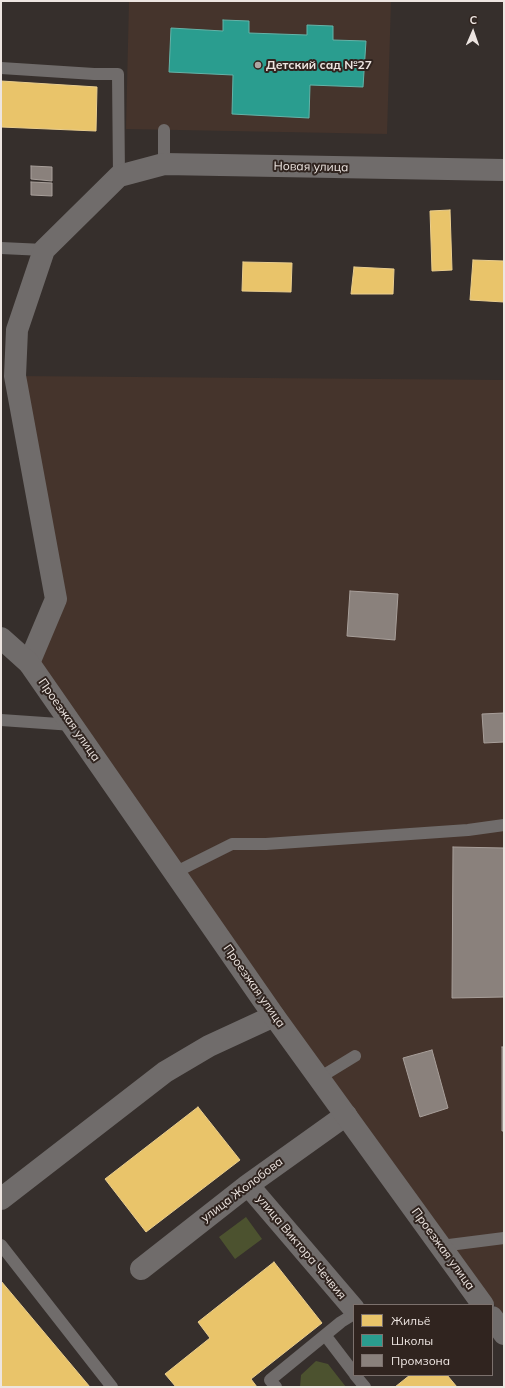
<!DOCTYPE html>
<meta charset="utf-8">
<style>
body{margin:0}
#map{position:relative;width:505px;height:1388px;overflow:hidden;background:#362f2c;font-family:Mulish,sans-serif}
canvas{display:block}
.frame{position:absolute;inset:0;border:2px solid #ede5e1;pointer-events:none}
.legend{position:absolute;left:353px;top:1304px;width:140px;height:72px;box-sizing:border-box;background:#30241f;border:1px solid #7c716d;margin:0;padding:5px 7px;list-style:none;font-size:12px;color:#ede5e1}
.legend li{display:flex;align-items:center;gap:8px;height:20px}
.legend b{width:20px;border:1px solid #7c716d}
.north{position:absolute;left:453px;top:12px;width:40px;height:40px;-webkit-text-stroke:3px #30241f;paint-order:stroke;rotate:2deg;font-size:11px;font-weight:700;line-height:16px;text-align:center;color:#ede5e1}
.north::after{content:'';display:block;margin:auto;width:14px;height:18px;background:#ede5e1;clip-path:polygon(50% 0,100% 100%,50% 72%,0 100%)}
</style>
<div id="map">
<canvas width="505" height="1388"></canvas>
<div class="frame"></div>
<ul class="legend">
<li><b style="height:11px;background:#e9c46a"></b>Жильё</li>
<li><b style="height:11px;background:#2a9d8f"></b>Школы</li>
<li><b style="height:11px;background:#8a817c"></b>Промзона</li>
</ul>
<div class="north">С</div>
</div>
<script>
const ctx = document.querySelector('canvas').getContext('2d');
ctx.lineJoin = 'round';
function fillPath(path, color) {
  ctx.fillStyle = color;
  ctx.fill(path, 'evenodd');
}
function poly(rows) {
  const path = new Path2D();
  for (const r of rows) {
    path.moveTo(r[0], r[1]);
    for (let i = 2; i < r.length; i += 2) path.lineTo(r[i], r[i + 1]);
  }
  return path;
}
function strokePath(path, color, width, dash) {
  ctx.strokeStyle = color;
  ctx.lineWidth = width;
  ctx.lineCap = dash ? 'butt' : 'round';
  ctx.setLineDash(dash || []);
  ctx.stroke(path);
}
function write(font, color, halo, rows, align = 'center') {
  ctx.font = font + ' Mulish,sans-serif';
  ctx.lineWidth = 4;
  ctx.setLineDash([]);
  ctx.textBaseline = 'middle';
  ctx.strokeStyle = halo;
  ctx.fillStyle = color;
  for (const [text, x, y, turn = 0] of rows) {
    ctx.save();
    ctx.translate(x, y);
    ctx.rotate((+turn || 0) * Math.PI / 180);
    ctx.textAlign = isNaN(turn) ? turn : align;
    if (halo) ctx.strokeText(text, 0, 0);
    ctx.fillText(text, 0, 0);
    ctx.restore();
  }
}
const built = poly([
 [129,1,391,1,387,134,126,129],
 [15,376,504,380,504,1318,29,663,56,599]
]);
const green = poly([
 [246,1217,262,1239,235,1259,219,1237],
 [316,1361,328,1364,346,1387,300,1387,301,1375]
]);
const homes = poly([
 [1,81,97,87,96,131,1,127,1,81],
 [450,210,452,270,432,271,430,211,450,210],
 [473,260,504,261,504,302,470,300,473,260],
 [243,262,292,263,291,292,242,291,243,262],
 [354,267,394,269,393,294,351,294,354,267],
 [198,1107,240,1160,146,1232,105,1179,198,1107],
 [274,1262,322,1323,251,1379,257,1387,176,1387,165,1374,210,1338,198,1322,274,1262],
 [1,1281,90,1387,1,1387,1,1281],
 [410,1375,447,1375,457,1387,395,1387,410,1375]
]);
const schools = poly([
 [223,20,249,21,249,33,307,35,307,25,333,26,333,40,366,41,363,87,310,85,309,118,232,114,233,75,169,72,171,28,223,31,223,20]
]);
const industry = poly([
 [31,166,52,167,52,181,31,179,31,166],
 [31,182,52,183,52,196,31,195,31,182],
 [350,591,398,594,395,640,347,636,350,591],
 [504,713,504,742,484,743,482,714,504,713],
 [453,847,504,848,504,997,452,998,453,847],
 [502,1047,504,1047,504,1131,502,1131,502,1047],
 [432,1050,448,1108,420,1117,403,1058,432,1050]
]);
const service = poly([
 [1,68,94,74,118,74,119,176],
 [164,130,164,164],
 [1,248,44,250],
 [1,720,73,725],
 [176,872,232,844,266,844,468,830,504,825],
 [319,1078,355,1056],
 [1,1245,112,1387],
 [441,1246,504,1238],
 [325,1335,354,1373],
 [355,1375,365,1387],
 [276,1387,270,1380,341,1322,354,1314]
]);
const minor = poly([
 [29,663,56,599,15,376,17,330,44,250,119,176,164,164,504,170],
 [248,1185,354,1309],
 [1,1199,165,1072,209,1046,274,1016],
 [141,1269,248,1185,346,1115]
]);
const tertiary = poly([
 [1,638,29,663,274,1016,483,1305],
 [492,1317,504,1334]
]);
const markers = [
 [258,65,4,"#ada5a2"]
];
const poiNames = [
 ["Детский сад №27",266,65]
];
const streetNames = [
 ["Новая улица",311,167,1],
 ["Проезжая улица",69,720,55],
 ["Проезжая улица",254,986,55],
 ["улица Жолобова",242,1190,-37],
 ["улица Виктора Чечвия",301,1247,50],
 ["Проезжая улица",443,1249,54]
];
fillPath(built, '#45342c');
fillPath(green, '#4c522f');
fillPath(homes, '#e9c46a');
strokePath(homes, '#eace8e', 1);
fillPath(schools, '#2a9d8f');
strokePath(schools, '#64b3a8', 1);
fillPath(industry, '#8a817c');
strokePath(industry, '#a89f9a', 1);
strokePath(service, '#706c6b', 12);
strokePath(minor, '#706c6b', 22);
strokePath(tertiary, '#706c6b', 22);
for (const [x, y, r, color] of markers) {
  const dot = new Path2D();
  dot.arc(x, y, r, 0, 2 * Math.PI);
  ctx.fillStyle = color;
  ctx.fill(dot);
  strokePath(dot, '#30241f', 1.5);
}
write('bold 12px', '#ede5e1', '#30241f', poiNames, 'left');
write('12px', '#ede5e1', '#30241f', streetNames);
</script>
